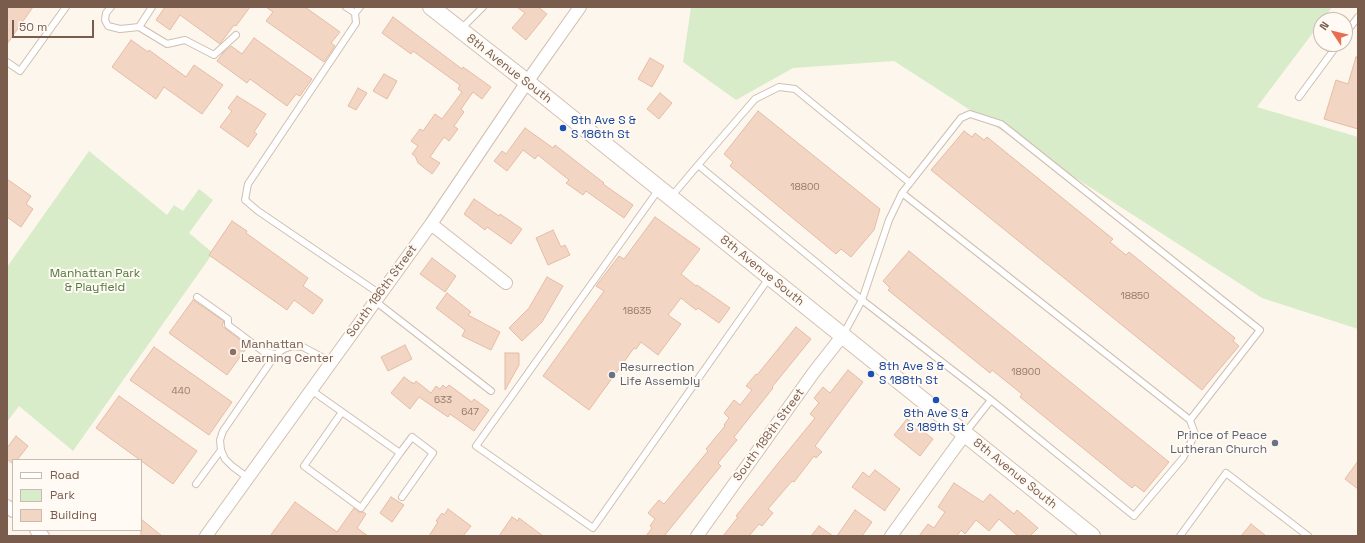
<!DOCTYPE html>
<style>
body{margin:0}
#map{position:relative;width:1365px;height:543px;overflow:hidden;background:#fdf6ec;font-family:"Space Grotesk",sans-serif}
canvas{display:block}
.frame{position:absolute;inset:0;border:8px solid #7a5c4d;pointer-events:none}
.legend{position:absolute;left:12px;top:459px;width:130px;height:72px;box-sizing:border-box;background:#fffaf3;border:1px solid #cabbb1;margin:0;padding:5px 7px;list-style:none;font-size:12px;color:#7a5c4d}
.legend li{display:flex;align-items:center;gap:8px;height:20px}
.legend b{width:20px;border:1px solid #cabbb1}
.north{position:absolute;left:1313px;top:12px;width:40px;height:40px;box-sizing:border-box;background:#fffaf3;border:1px solid #cabbb1;border-radius:50%;rotate:305deg;font-size:11px;font-weight:700;line-height:16px;text-align:center;color:#7a5c4d}
.north::after{content:'';display:block;margin:auto;width:14px;height:18px;background:#e76f51;clip-path:polygon(50% 0,100% 100%,50% 72%,0 100%)}
.scale{position:absolute;left:12px;top:20px;width:82px;height:18px;box-sizing:border-box;border:2px solid #7a5c4d;border-top:0;padding-left:5px;font-size:12px;line-height:14px;white-space:nowrap;color:#7a5c4d;-webkit-text-stroke:3px #fffaf3;paint-order:stroke}
</style>
<div id="map">
<canvas width="1365" height="543"></canvas>
<div class="frame"></div>
<ul class="legend">
<li><b style="height:5px;background:#fff"></b>Road</li>
<li><b style="height:11px;background:#d8ecc9"></b>Park</li>
<li><b style="height:11px;background:#f3d5c3"></b>Building</li>
</ul>
<div class="north">N</div>
<div class="scale">50 m</div>
</div>
<script>
const ctx = document.querySelector('canvas').getContext('2d');
ctx.lineJoin = 'round';
function fillPath(path, color) {
  ctx.fillStyle = color;
  ctx.fill(path, 'evenodd');
}
function poly(rows) {
  const path = new Path2D();
  for (const r of rows) {
    path.moveTo(r[0], r[1]);
    for (let i = 2; i < r.length; i += 2) path.lineTo(r[i], r[i + 1]);
  }
  return path;
}
function strokePath(path, color, width, dash) {
  ctx.strokeStyle = color;
  ctx.lineWidth = width;
  ctx.lineCap = dash ? 'butt' : 'round';
  ctx.setLineDash(dash || []);
  ctx.stroke(path);
}
function write(font, color, halo, rows, align = 'center') {
  ctx.font = font + ' "Space Grotesk",sans-serif';
  ctx.lineWidth = 4;
  ctx.setLineDash([]);
  ctx.textBaseline = 'middle';
  ctx.strokeStyle = halo;
  ctx.fillStyle = color;
  for (const [text, x, y, turn = 0] of rows) {
    ctx.save();
    ctx.translate(x, y);
    ctx.rotate((+turn || 0) * Math.PI / 180);
    ctx.textAlign = isNaN(turn) ? turn : align;
    if (halo) ctx.strokeText(text, 0, 0);
    ctx.fillText(text, 0, 0);
    ctx.restore();
  }
}
const green = poly([
 [691,7,1332,7,1323,20,1321,20,1321,22,1257,107,1358,137,1358,329,1262,298,894,61,793,68,736,100,683,62],
 [89,151,167,215,174,205,183,211,199,189,213,200,189,233,213,253,73,451,19,406,7,422,7,267]
]);
const building = poly([
 [7,7,33,7,7,44,7,7],
 [165,7,250,7,236,26,234,25,220,44,180,15,170,30,156,20,165,7],
 [266,7,305,7,340,32,331,43,335,46,324,62,266,21,273,12,266,7],
 [517,7,538,7,547,14,526,40,512,28,525,13,517,7],
 [393,17,462,69,463,67,491,87,482,99,473,92,461,109,464,112,454,126,458,129,449,141,444,137,430,157,440,163,432,174,418,163,415,156,412,154,418,146,411,141,420,129,423,131,435,114,442,119,462,92,458,89,460,85,413,51,411,54,382,33,393,17],
 [254,38,312,79,300,96,296,94,287,106,250,79,247,83,217,61,223,53,231,46,242,54,254,38],
 [131,40,148,52,149,50,186,77,194,65,223,85,202,114,164,87,156,99,112,67,131,40],
 [1356,57,1358,57,1358,129,1324,119,1336,80,1348,84,1356,57],
 [650,58,664,66,652,87,638,79,650,58],
 [384,74,397,81,387,99,373,91,384,74],
 [358,88,367,93,356,110,348,106,358,88],
 [660,93,672,103,659,119,647,109,660,93],
 [237,96,266,114,254,132,257,134,248,147,220,127,232,111,228,108,237,96],
 [758,111,880,209,874,230,851,257,841,249,836,254,730,166,733,162,724,154,758,111],
 [525,128,553,148,555,145,604,183,603,184,633,205,624,218,586,191,583,195,566,183,569,180,538,155,535,159,523,150,507,171,494,161,502,151,506,154,525,128],
 [964,131,972,137,975,133,984,140,987,137,1113,239,1110,242,1126,255,1129,252,1235,338,1233,341,1239,346,1202,390,931,170,964,131],
 [7,179,31,196,26,204,33,209,21,227,7,217,7,179],
 [474,199,499,216,500,214,522,229,511,244,487,227,485,230,464,214,474,199],
 [655,217,700,249,681,274,696,286,697,285,730,308,719,323,698,308,696,310,681,298,668,315,681,324,658,355,641,342,636,349,634,348,589,410,543,376,604,291,596,286,619,256,624,259,655,217],
 [232,221,247,231,246,233,308,278,303,286,323,300,313,314,294,300,287,310,209,255,232,221],
 [553,230,561,247,565,245,570,255,548,265,536,238,553,230],
 [909,251,1169,462,1144,492,1135,485,1132,488,1020,397,1022,394,992,370,990,373,888,290,890,288,883,281,909,251],
 [432,258,456,276,445,292,420,274,432,258],
 [547,277,563,286,542,322,522,341,509,328,529,308,547,277],
 [447,293,471,312,468,315,500,332,491,350,462,336,465,330,436,308,447,293],
 [193,300,224,321,222,326,248,346,227,375,169,333,193,300],
 [796,327,811,339,772,387,773,388,734,437,737,440,718,463,721,466,664,536,646,536,652,528,650,526,655,519,648,513,659,500,664,504,708,451,706,449,725,426,724,425,729,418,724,413,734,400,740,405,752,390,746,386,756,374,757,375,796,327],
 [405,345,412,359,388,371,381,357,405,345],
 [154,347,232,402,209,435,130,380,154,347],
 [505,353,519,353,519,365,505,390,505,353],
 [848,370,863,382,815,446,822,452,816,458,814,456,794,482,792,481,768,509,773,513,762,526,759,524,749,536,723,536,738,517,736,516,775,467,815,418,810,414,819,403,814,398,823,387,830,393,848,370],
 [404,377,412,383,412,382,414,384,416,381,431,393,436,386,440,389,443,385,446,388,449,385,472,402,474,399,489,410,474,431,450,414,448,417,419,397,410,409,391,393,404,377],
 [119,396,197,451,173,484,96,428,119,396],
 [907,419,933,439,920,456,894,435,907,419],
 [16,436,28,446,17,460,13,460,13,464,7,459,7,448,16,436],
 [1358,461,1358,489,1345,479,1358,461],
 [875,470,900,489,885,510,885,511,852,487,863,472,869,477,875,470],
 [954,483,983,502,990,494,1014,514,1017,510,1038,528,1030,536,1018,536,999,519,989,531,976,520,965,534,961,530,957,536,919,536,928,524,934,528,945,512,938,507,954,483],
 [391,497,404,505,392,522,380,513,391,497],
 [295,502,337,532,354,508,359,512,363,512,366,514,357,528,368,536,270,536,295,502],
 [448,509,471,526,463,536,429,536,438,522,436,521,442,513,444,515,448,509],
 [855,510,872,522,862,536,837,536,855,510],
 [512,517,518,521,519,518,543,536,499,536,512,517],
 [141,519,162,536,141,536,141,519],
 [1251,524,1266,536,1241,536,1251,524],
 [819,526,833,536,811,536,819,526]
]);
const lane = poly([
 [111,7,106,13,105,20,108,26,120,29,139,27,152,7],
 [346,7,355,13,360,7],
 [355,13,356,23,248,184,245,200,258,211,380,294],
 [139,27,167,44,185,40,214,55,236,35],
 [461,29,483,7],
 [1345,34,1358,17],
 [7,62,20,71,66,7],
 [1299,97,1338,44],
 [698,165,755,99,779,87,795,89,910,183],
 [659,189,476,446,593,528,769,278],
 [902,193,1190,420],
 [671,197,698,165,862,300,991,400,1134,516,1183,458,1195,434,1190,420,1260,330,1001,124,970,114,961,118,902,193,889,220,862,300,843,335],
 [197,297,228,319,228,325,264,352,276,354],
 [375,301,491,391],
 [311,390,400,453,412,437,433,453,402,497],
 [342,412,304,466,361,508,400,453],
 [965,433,991,400],
 [248,478,232,466,225,459,221,450,220,440,223,431,276,354,284,349,293,346,303,347,331,362],
 [196,484,221,450],
 [1180,536,1226,473,1308,536]
]);
const street = poly([
 [431,224,506,283],
 [7,506,13,511],
 [36,530,43,536],
 [206,536,431,224,527,82,580,7],
 [697,536,814,372,843,335],
 [891,536,965,434]
]);
const secondary = poly([
 [431,7,527,82,1092,536]
]);
const markers = [
 [563,128,4,"#1a4fb4"],
 [233,352,4,"#8d6e63"],
 [871,374,4,"#1a4fb4"],
 [612,375,4,"#6b7280"],
 [936,400,4,"#1a4fb4"],
 [1275,443,4,"#6b7280"]
];
const numberNames = [
 ["18800",805,187],
 ["18850",1135,296],
 ["18635",637,311],
 ["18900",1026,372],
 ["440",181,391],
 ["633",443,400],
 ["647",470,412]
];
const streetNames = [
 ["8th Avenue South",509,69,38],
 ["8th Avenue South",762,271,39],
 ["South 186th Street",382,291,-54],
 ["South 188th Street",769,435,-54],
 ["8th Avenue South",1015,474,39]
];
const transitNames = [
 ["8th Ave S &",571,121],
 ["S 186th St",571,135],
 ["8th Ave S &",879,367],
 ["S 188th St",879,381],
 ["8th Ave S &",936,414,"center"],
 ["S 189th St",936,428,"center"]
];
const parkNames = [
 ["Manhattan Park",95,274],
 ["& Playfield",95,288]
];
const educationNames = [
 ["Manhattan",241,345],
 ["Learning Center",241,359]
];
const worshipNames = [
 ["Resurrection",620,368],
 ["Life Assembly",620,382],
 ["Prince of Peace",1267,436,"right"],
 ["Lutheran Church",1267,450,"right"]
];
fillPath(green, '#d8ecc9');
fillPath(building, '#f3d5c3');
strokePath(building, '#e6bba3', 1);
strokePath(lane, '#d1beb0', 8);
strokePath(street, '#d1beb0', 14);
strokePath(secondary, '#d6c0b0', 18);
strokePath(lane, '#fff', 6);
strokePath(street, '#fff', 12);
strokePath(secondary, '#fff', 16);
for (const [x, y, r, color] of markers) {
  const dot = new Path2D();
  dot.arc(x, y, r, 0, 2 * Math.PI);
  ctx.fillStyle = color;
  ctx.fill(dot);
  strokePath(dot, '#fffaf3', 1.5);
}
write('10px', '#987a6a', null, numberNames);
write('12px', '#7a5c4d', '#fffaf3', streetNames);
write('12px', '#164399', '#fffaf3', transitNames, 'left');
write('12px', '#537a41', '#fffaf3', parkNames);
write('12px', '#785e54', '#fffaf3', educationNames, 'left');
write('12px', '#5b616d', '#fffaf3', worshipNames, 'left');
</script>
